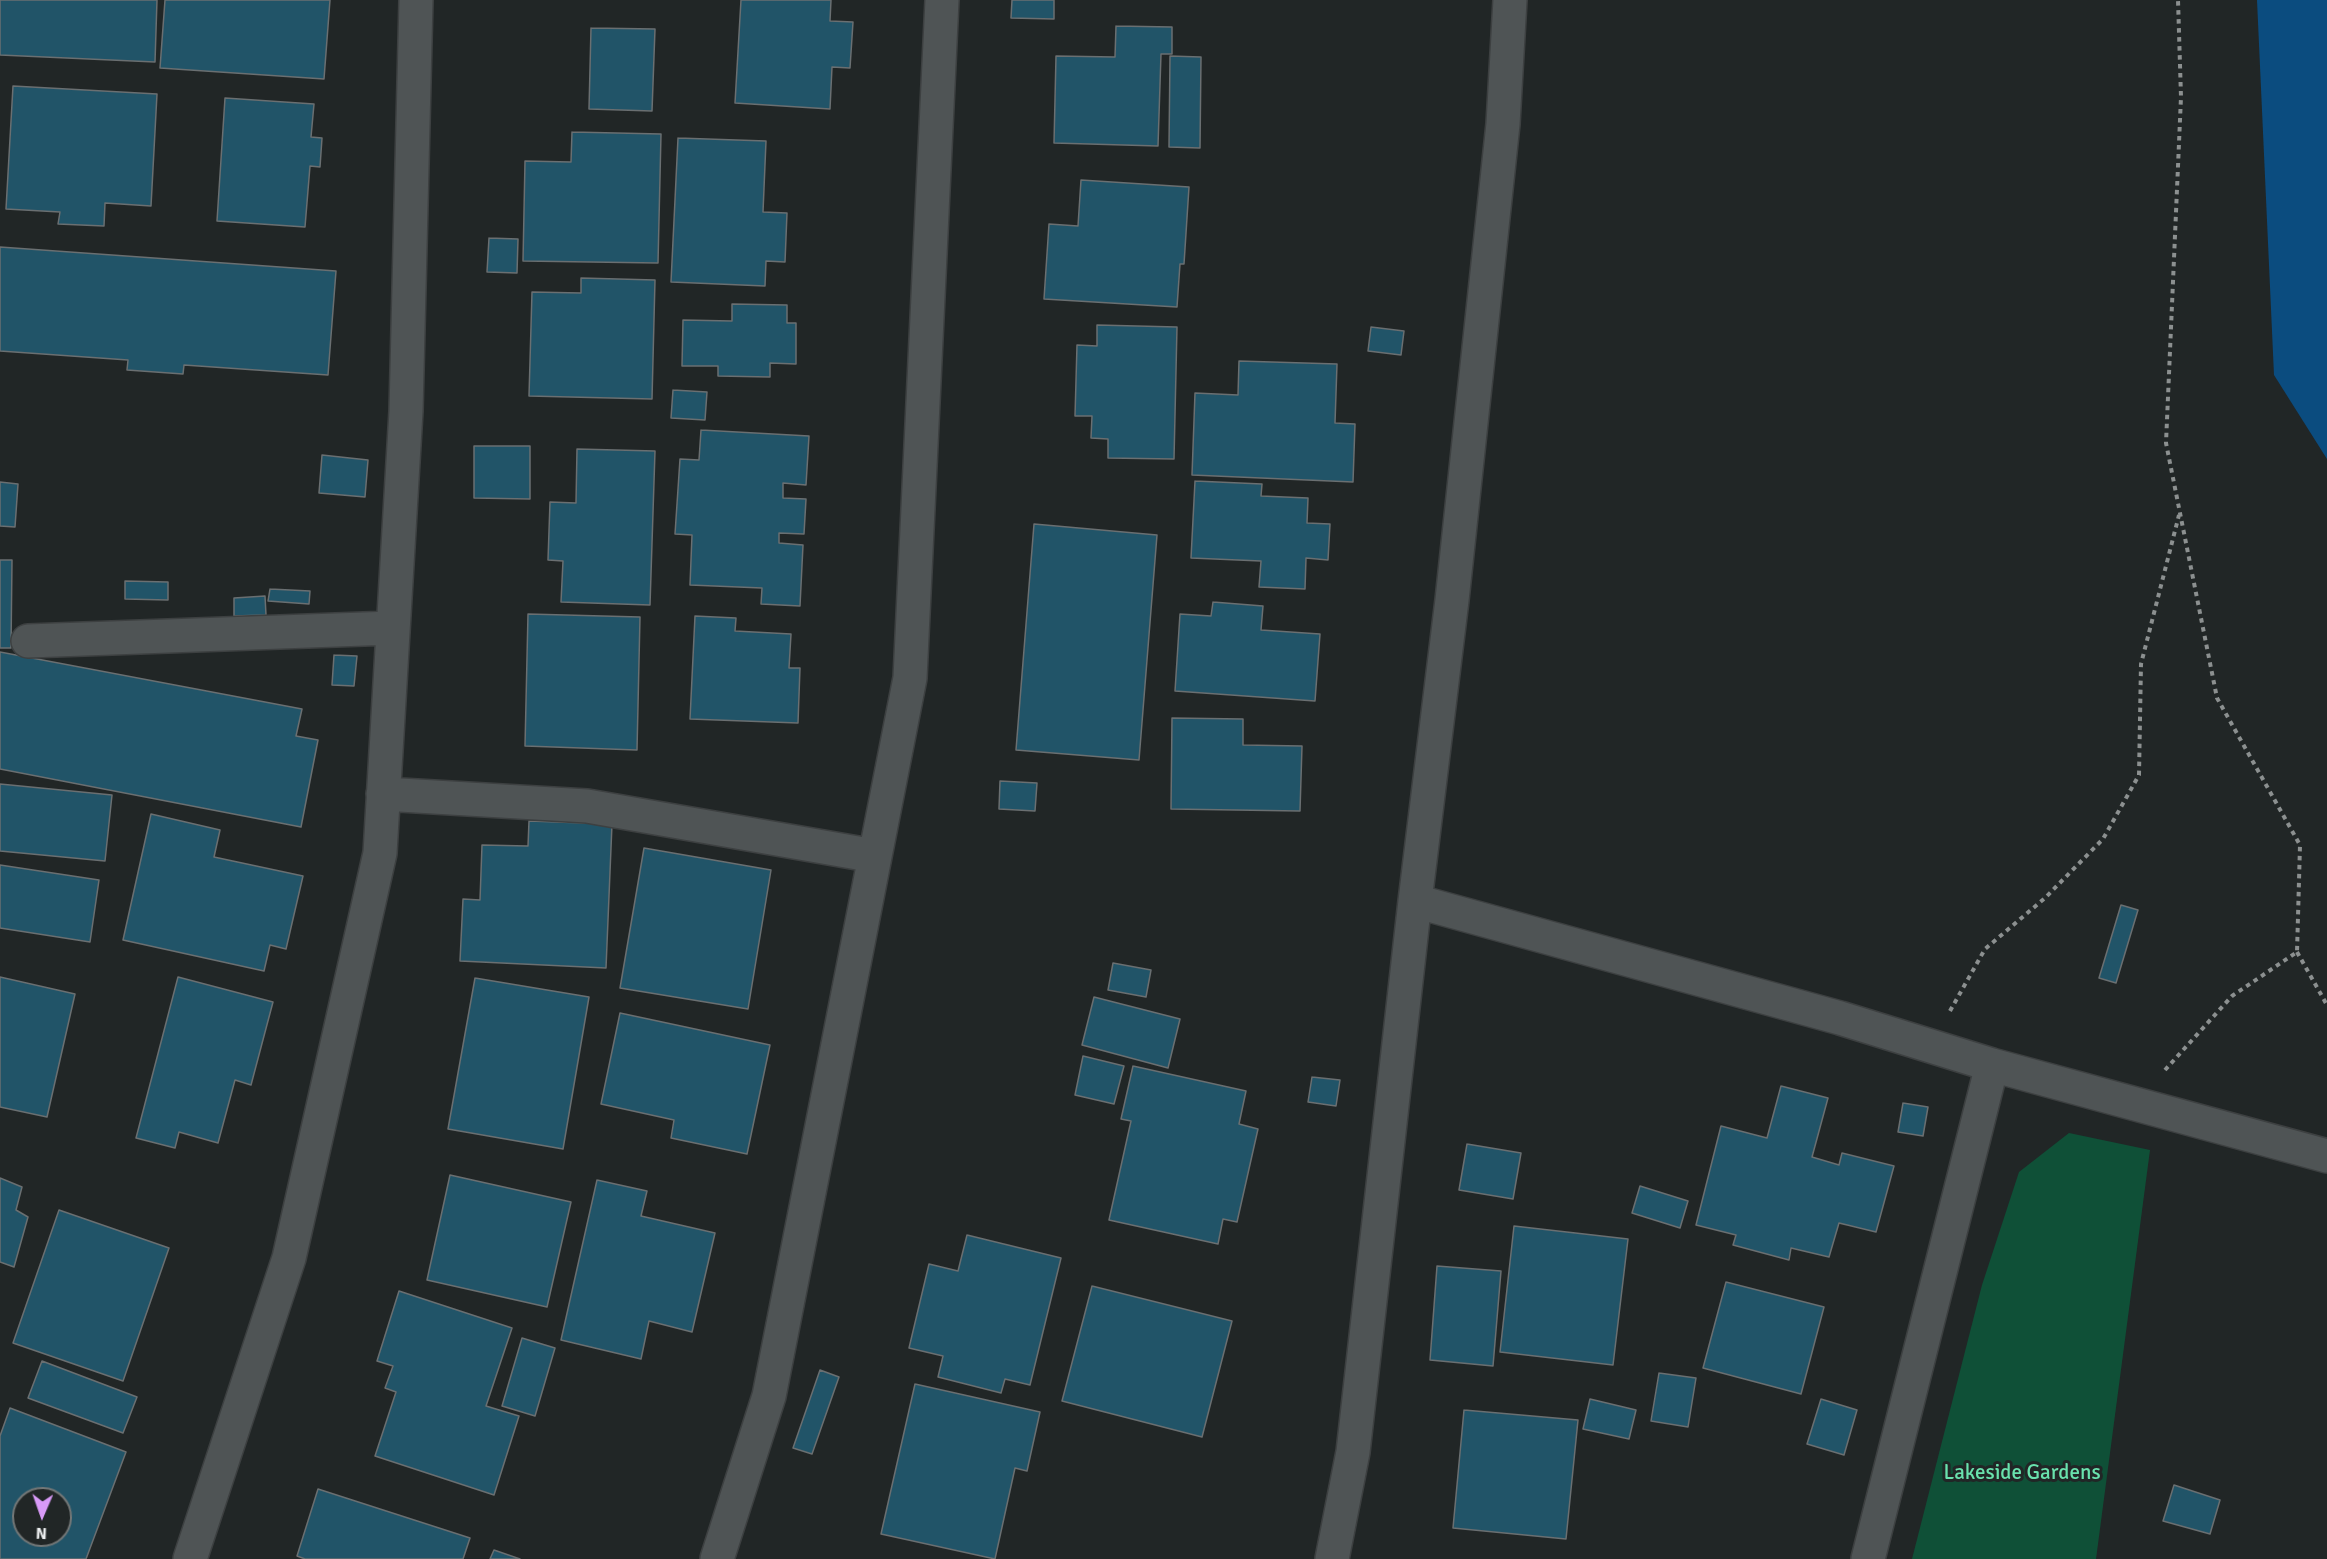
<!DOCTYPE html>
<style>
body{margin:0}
#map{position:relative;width:2327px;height:1559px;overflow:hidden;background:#212626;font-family:Signika,sans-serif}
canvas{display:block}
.north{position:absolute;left:12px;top:1487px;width:60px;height:60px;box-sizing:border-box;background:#212626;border:2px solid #737777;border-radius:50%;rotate:182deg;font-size:16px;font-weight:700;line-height:24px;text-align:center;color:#edf0f1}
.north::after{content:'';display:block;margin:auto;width:21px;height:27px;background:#d99af8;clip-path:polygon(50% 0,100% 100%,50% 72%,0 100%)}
</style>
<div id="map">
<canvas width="2327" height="1559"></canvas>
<div class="north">N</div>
</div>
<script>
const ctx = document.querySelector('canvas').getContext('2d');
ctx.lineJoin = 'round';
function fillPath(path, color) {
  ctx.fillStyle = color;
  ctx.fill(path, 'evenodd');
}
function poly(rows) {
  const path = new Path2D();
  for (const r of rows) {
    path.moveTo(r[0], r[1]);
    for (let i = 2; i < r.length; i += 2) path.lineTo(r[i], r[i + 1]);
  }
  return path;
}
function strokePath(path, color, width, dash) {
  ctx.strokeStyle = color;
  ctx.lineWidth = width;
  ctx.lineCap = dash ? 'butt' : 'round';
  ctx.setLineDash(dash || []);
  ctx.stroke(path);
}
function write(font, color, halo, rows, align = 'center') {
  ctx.font = font + ' Signika,sans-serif';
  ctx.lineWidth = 6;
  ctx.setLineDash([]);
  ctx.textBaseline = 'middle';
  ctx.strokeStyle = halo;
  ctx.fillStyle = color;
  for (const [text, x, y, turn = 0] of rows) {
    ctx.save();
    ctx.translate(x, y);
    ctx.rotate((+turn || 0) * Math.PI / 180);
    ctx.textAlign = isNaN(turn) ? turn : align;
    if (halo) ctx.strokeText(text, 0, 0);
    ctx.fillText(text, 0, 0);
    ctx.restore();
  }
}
const green = poly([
 [2069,1133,2150,1150,2096,1559,1912,1559,1982,1285,2019,1172]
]);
const water = poly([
 [2257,0,2327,0,2327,459,2274,375]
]);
const building = poly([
 [0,0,157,0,155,62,0,55,0,0],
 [165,0,330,0,324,79,160,68,165,0],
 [741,0,831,0,830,21,853,22,850,68,832,67,830,109,735,103,741,0],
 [1012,0,1054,0,1054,19,1011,18,1012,0],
 [1116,26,1172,27,1172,54,1161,54,1158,146,1054,143,1056,56,1115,57,1116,26],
 [591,28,655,29,652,111,589,109,591,28],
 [1170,56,1201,57,1200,148,1169,147,1170,56],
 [13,86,157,94,151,206,105,203,104,226,58,224,60,212,6,209,13,86],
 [225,98,314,104,311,137,322,138,320,167,310,166,305,227,217,221,225,98],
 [572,132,661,134,658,263,523,261,525,161,571,162,572,132],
 [678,138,766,141,763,212,787,213,785,262,766,261,765,286,671,282,678,138],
 [1081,180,1189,187,1184,264,1180,264,1177,307,1044,299,1049,224,1078,226,1081,180],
 [489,238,518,239,517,273,487,272,489,238],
 [0,247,336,271,328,375,184,365,183,374,127,370,128,360,0,351,0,247],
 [581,278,655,280,652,399,529,396,532,292,581,293,581,278],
 [732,304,787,305,787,323,796,323,796,364,770,363,770,377,718,376,718,366,682,366,683,320,732,321,732,304],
 [1097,325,1177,327,1174,459,1108,458,1108,439,1091,438,1092,416,1075,416,1077,345,1097,346,1097,325],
 [1371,327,1404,331,1401,355,1368,351,1371,327],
 [1239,361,1337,364,1335,423,1355,424,1353,482,1192,475,1195,393,1238,395,1239,361],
 [673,390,707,392,705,420,671,418,673,390],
 [701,430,809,436,806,485,783,483,783,498,806,499,804,534,779,533,779,543,803,545,800,606,761,604,762,588,690,585,692,535,675,534,680,459,699,460,701,430],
 [474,446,530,446,530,499,474,498,474,446],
 [577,449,655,451,650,605,561,602,563,561,548,560,550,502,576,503,577,449],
 [322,455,368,460,365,497,319,493,322,455],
 [1195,481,1262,484,1261,496,1308,498,1307,523,1330,524,1328,560,1306,558,1305,589,1259,587,1261,561,1191,558,1195,481],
 [0,482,18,484,15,527,0,526,0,482],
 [1034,524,1157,535,1139,760,1016,750,1034,524],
 [0,560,12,560,11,648,0,648,0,560],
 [125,581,168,582,168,600,125,599,125,581],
 [270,589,310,591,309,604,268,601,270,589],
 [265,596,266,615,234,616,234,598,265,596],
 [1213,602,1263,606,1261,630,1320,634,1315,701,1175,691,1180,614,1211,616,1213,602],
 [528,614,640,617,637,750,525,746,528,614],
 [695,616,736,618,735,631,791,634,789,668,800,668,798,723,690,719,695,616],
 [0,652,302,709,296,736,318,740,301,827,0,769,0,652],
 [334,655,357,656,354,686,332,685,334,655],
 [1172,718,1243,719,1243,745,1302,746,1300,811,1171,809,1172,718],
 [1000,781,1037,783,1035,811,999,809,1000,781],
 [0,784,112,795,105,861,0,851,0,784],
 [151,814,220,830,214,857,303,876,286,949,270,945,264,971,123,940,151,814],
 [529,821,612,824,606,968,460,961,463,899,480,900,482,845,528,846,529,821],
 [644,848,771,870,748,1009,620,988,644,848],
 [0,865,99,880,90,942,0,928,0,865],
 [2121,905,2138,910,2116,983,2099,978,2121,905],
 [1113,963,1151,970,1146,997,1108,990,1113,963],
 [0,977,75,994,47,1117,0,1107,0,977],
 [178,977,273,1002,251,1085,235,1080,218,1143,179,1132,175,1148,136,1138,178,977],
 [475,978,589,997,563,1149,448,1129,475,978],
 [1094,997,1180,1019,1168,1068,1082,1045,1094,997],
 [620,1013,770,1045,747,1154,671,1138,674,1120,601,1104,620,1013],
 [1083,1056,1124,1066,1114,1104,1075,1095,1083,1056],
 [1133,1066,1246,1091,1239,1124,1258,1129,1237,1222,1223,1219,1218,1244,1109,1220,1131,1121,1121,1119,1133,1066],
 [1312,1077,1340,1080,1336,1106,1308,1102,1312,1077],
 [1781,1086,1828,1098,1812,1157,1839,1165,1842,1153,1894,1166,1876,1232,1839,1223,1829,1257,1791,1248,1789,1260,1733,1245,1736,1235,1696,1225,1721,1126,1767,1138,1781,1086],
 [1903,1103,1928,1107,1923,1136,1898,1132,1903,1103],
 [1467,1144,1521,1153,1513,1199,1459,1190,1467,1144],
 [450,1175,571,1202,547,1307,427,1280,450,1175],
 [0,1178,22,1187,16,1210,28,1217,14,1267,0,1262,0,1178],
 [597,1180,647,1191,641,1216,715,1233,692,1332,649,1321,641,1359,561,1340,597,1180],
 [1640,1186,1688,1201,1680,1228,1632,1213,1640,1186],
 [59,1210,169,1248,123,1381,13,1343,59,1210],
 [1514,1226,1628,1239,1613,1365,1500,1352,1514,1226],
 [967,1235,1061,1258,1030,1385,1005,1379,1001,1393,938,1377,943,1356,909,1348,929,1264,958,1271,967,1235],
 [1437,1266,1501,1271,1493,1366,1430,1360,1437,1266],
 [1726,1282,1824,1307,1801,1394,1703,1368,1726,1282],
 [1092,1286,1232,1321,1202,1437,1062,1401,1092,1286],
 [399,1291,512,1328,486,1406,519,1416,494,1495,375,1456,396,1392,385,1388,393,1366,377,1361,399,1291],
 [522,1338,555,1348,535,1416,502,1406,522,1338],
 [42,1361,137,1397,123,1433,28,1398,42,1361],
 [820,1370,839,1377,812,1454,793,1448,820,1370],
 [1659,1373,1696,1378,1688,1427,1651,1421,1659,1373],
 [915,1384,1040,1412,1027,1471,1015,1468,995,1559,881,1534,915,1384],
 [1590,1399,1636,1410,1629,1439,1583,1429,1590,1399],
 [1821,1399,1857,1410,1844,1455,1807,1444,1821,1399],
 [10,1408,126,1452,86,1559,0,1559,0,1436,10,1408],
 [24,1499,60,1499,60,1535,24,1535,24,1499],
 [1464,1410,1578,1420,1566,1539,1453,1528,1464,1410],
 [2174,1485,2220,1500,2210,1534,2163,1521,2174,1485],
 [318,1489,470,1538,463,1559,305,1559,297,1556,318,1489],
 [494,1550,520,1559,490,1559,494,1550]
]);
const path = poly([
 [2297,952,2327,1005],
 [1950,1011,1985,949,2045,898,2103,839,2139,775,2141,664,2179,515],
 [2165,1070,2232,996,2297,952,2300,845,2217,698,2166,443,2181,97,2178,0]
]);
const minor = poly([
 [28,641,392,628],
 [383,794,587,806,875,856],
 [1415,901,1840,1018,1992,1065,2327,1156],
 [190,1559,289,1258,380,853,406,411,416,0],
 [717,1559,769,1396,910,678,942,0],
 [1332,1559,1353,1452,1415,901,1452,600,1503,124,1510,0],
 [1868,1559,1992,1065]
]);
const parkNames = [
 ["Lakeside Gardens",2022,1473]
];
fillPath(green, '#0f5037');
fillPath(water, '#0b4c7f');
fillPath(building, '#215468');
strokePath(building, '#6a6f71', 1.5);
strokePath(minor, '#3d4041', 36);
strokePath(path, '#8c9090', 4, [4.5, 4.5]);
strokePath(minor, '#4f5455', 33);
write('21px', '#69e2ad', '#212626', parkNames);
</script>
